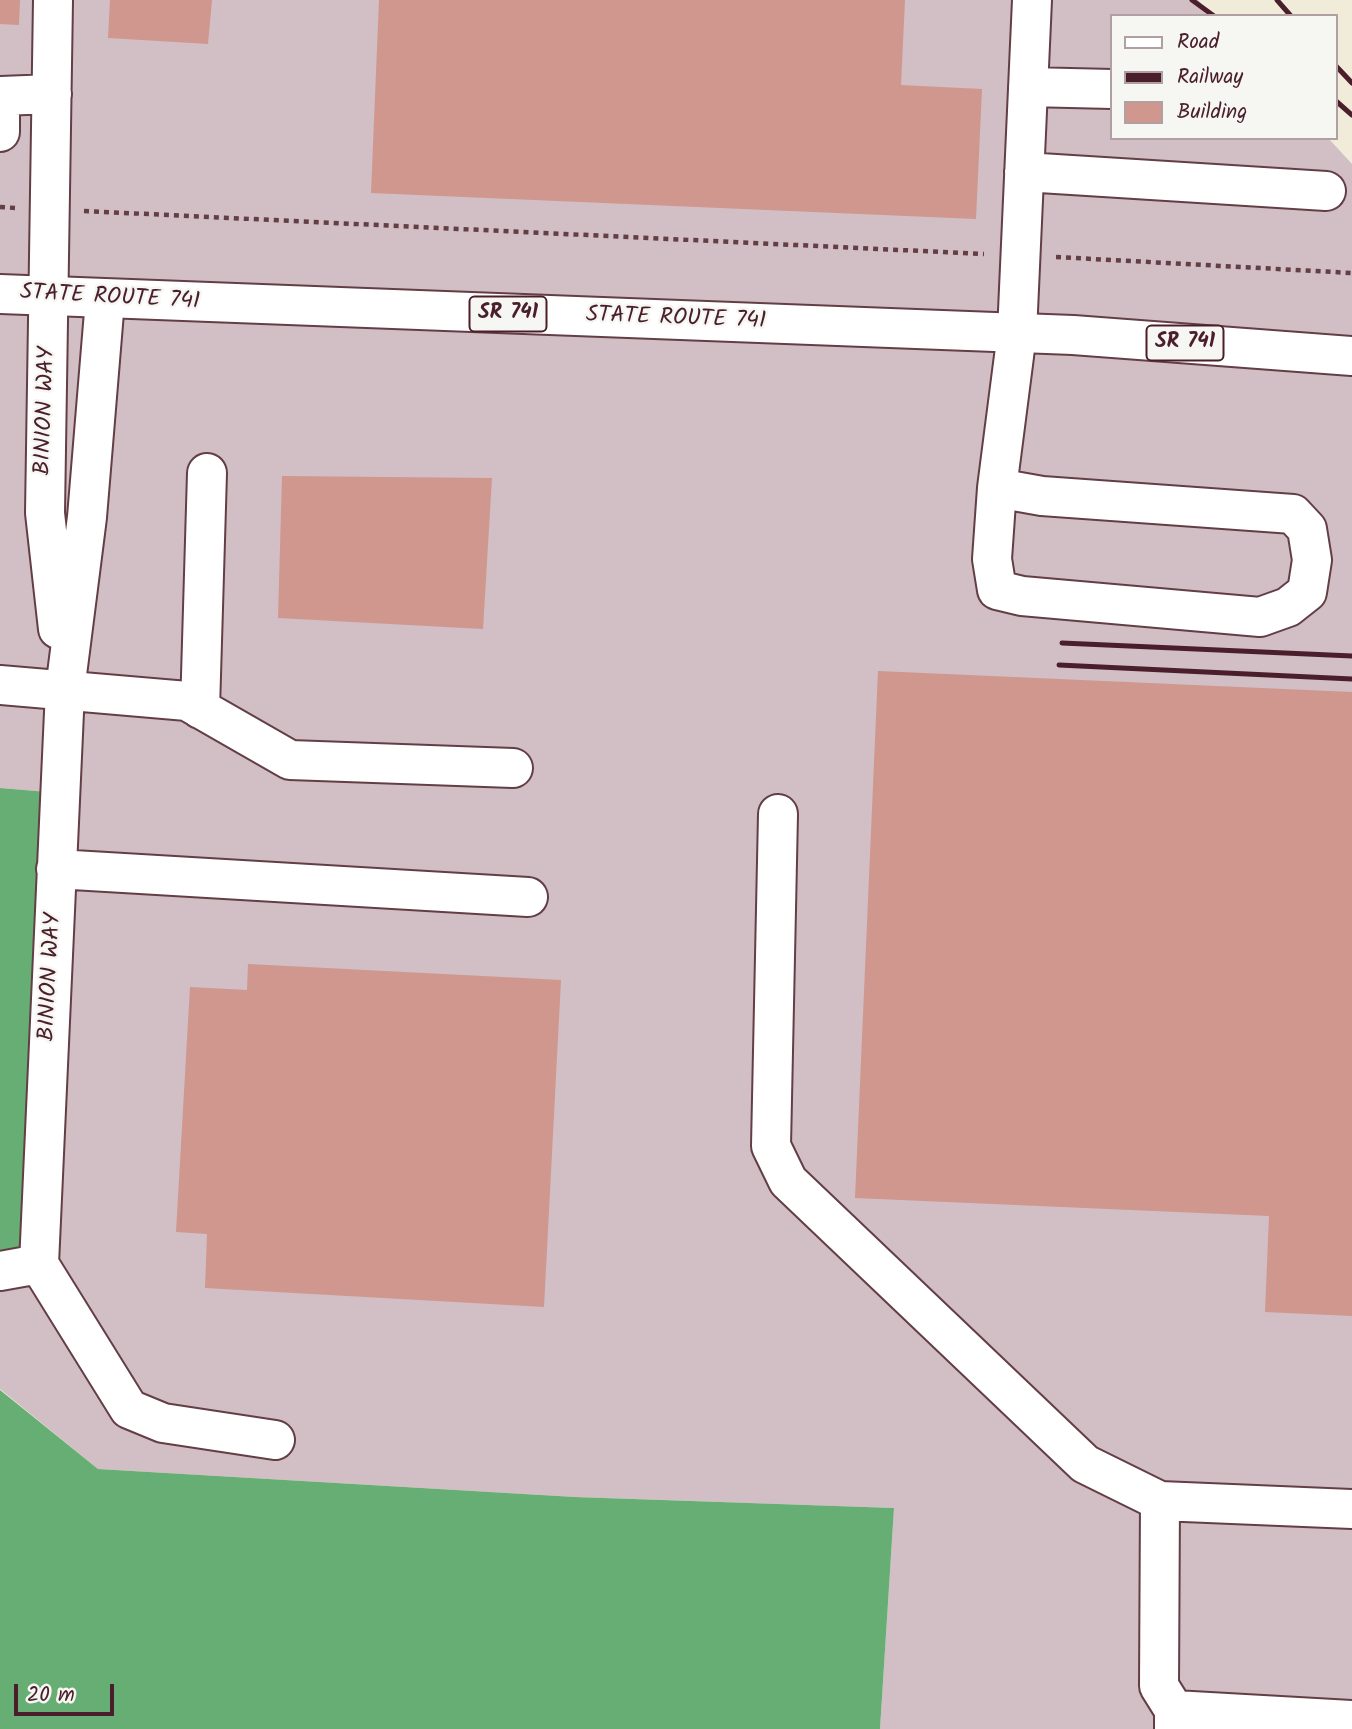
<!DOCTYPE html>
<style>
body{margin:0}
#map{position:relative;width:1352px;height:1729px;overflow:hidden;background:#f0ecd9;font-family:Kalam,sans-serif}
canvas{display:block}
.legend{position:absolute;left:1110px;top:14px;width:228px;height:126px;box-sizing:border-box;background:#f6f6f2;border:2px solid #b1a0a2;margin:0;padding:9px 12px;list-style:none;font-size:21px;color:#4a1f2b}
.legend li{display:flex;align-items:center;gap:14px;height:35px}
.legend b{width:35px;border:2px solid #b1a0a2}
.scale{position:absolute;left:14px;top:1684px;width:100px;height:32px;box-sizing:border-box;border:4px solid #4a1f2b;border-top:0;padding-left:9px;font-size:21px;line-height:24px;white-space:nowrap;color:#4a1f2b;-webkit-text-stroke:5px #f6f6f2;paint-order:stroke}
</style>
<div id="map">
<canvas width="1352" height="1729"></canvas>
<ul class="legend">
<li><b style="height:9px;background:#fff"></b>Road</li>
<li><b style="height:9px;background:#4a1f2b"></b>Railway</li>
<li><b style="height:19px;background:#cf978d"></b>Building</li>
</ul>
<div class="scale">20 m</div>
</div>
<script>
const ctx = document.querySelector('canvas').getContext('2d');
ctx.lineJoin = 'round';
function fillPath(path, color) {
  ctx.fillStyle = color;
  ctx.fill(path, 'evenodd');
}
function poly(rows) {
  const path = new Path2D();
  for (const r of rows) {
    path.moveTo(r[0], r[1]);
    for (let i = 2; i < r.length; i += 2) path.lineTo(r[i], r[i + 1]);
  }
  return path;
}
function strokePath(path, color, width, dash) {
  ctx.strokeStyle = color;
  ctx.lineWidth = width;
  ctx.lineCap = dash ? 'butt' : 'round';
  ctx.setLineDash(dash || []);
  ctx.stroke(path);
}
function write(font, color, halo, rows, align = 'center') {
  ctx.font = font + ' Kalam,sans-serif';
  ctx.lineWidth = 5;
  ctx.setLineDash([]);
  ctx.textBaseline = 'middle';
  ctx.strokeStyle = halo;
  ctx.fillStyle = color;
  for (const [text, x, y, turn = 0] of rows) {
    ctx.save();
    ctx.translate(x, y);
    ctx.rotate((+turn || 0) * Math.PI / 180);
    ctx.textAlign = isNaN(turn) ? turn : align;
    if (halo) ctx.strokeText(text, 0, 0);
    ctx.fillText(text, 0, 0);
    ctx.restore();
  }
}
const industrial = poly([
 [0,0,1198,0,1213,16,1112,16,1112,138,1328,138,1352,164,1352,1729,880,1729,894,1508,575,1497,98,1469,0,1389,0,1271,59,793,0,788]
]);
const forest = poly([
 [0,788,60,793,39,1264,0,1271],
 [0,1390,98,1469,575,1497,894,1508,880,1729,0,1729]
]);
const building = poly([
 [0,0,20,0,19,25,0,24],
 [110,0,212,0,208,44,108,38],
 [379,0,905,0,901,85,982,89,976,219,371,193],
 [282,476,492,478,483,629,278,618],
 [878,671,1352,692,1352,1316,1265,1312,1269,1216,855,1198],
 [248,964,561,980,544,1307,205,1288,207,1234,176,1232,190,987,247,990]
]);
const path = poly([
 [0,207,16,208],
 [84,211,984,254],
 [1056,257,1352,273]
]);
const minor = poly([
 [53,0,45,513,58,629],
 [1028,87,1112,89],
 [0,96,0,132],
 [1,96,52,94],
 [1024,172,1326,191],
 [997,488,992,559,997,590,1022,596,1260,617,1288,607,1307,592,1312,560,1307,529,1293,514,1042,496,997,488,1017,333,1032,0],
 [0,685,187,701,290,760,513,768],
 [200,709,207,473],
 [778,814,771,1146,788,1181,1085,1464,1160,1501,1352,1509],
 [56,869,528,897],
 [39,1264,65,690,87,517,105,300],
 [39,1264,129,1409,163,1423,275,1440],
 [0,1271,39,1264],
 [1160,1501,1159,1686,1174,1710,1174,1729],
 [1174,1710,1352,1720]
]);
const major = poly([
 [0,294,1073,335,1352,356]
]);
const rail = poly([
 [1192,0,1214,16],
 [1277,0,1291,16],
 [1336,66,1352,83],
 [1336,101,1352,115],
 [1062,643,1352,656],
 [1059,665,1352,679]
]);
const shields = [
 [508,314,77],
 [1185,343,77]
];
const shieldNames = [
 ["SR 741",508,314],
 ["SR 741",1185,343]
];
const streetNames = [
 ["STATE ROUTE 741",110,299,3],
 ["STATE ROUTE 741",676,320,2],
 ["BINION WAY",47,411,-88],
 ["BINION WAY",52,977,-87]
];
fillPath(industrial, '#d2bec5');
fillPath(forest, '#67ae74');
fillPath(building, '#cf978d');
strokePath(minor, '#633e45', 42);
strokePath(major, '#633e45', 42);
strokePath(path, '#633e45', 4.5, [5, 5]);
strokePath(minor, '#fff', 38);
strokePath(major, '#fff', 38);
strokePath(rail, '#4a1f2b', 5);
for (const [x, y, w] of shields) {
  const box = new Path2D();
  box.roundRect(x - w / 2, y - 17.5, w, 35, 5);
  ctx.fillStyle = '#f6f6f2';
  ctx.fill(box);
  strokePath(box, '#4a1f2b', 2);
}
write('bold 21px', '#4a1f2b', null, shieldNames);
write('23px', '#4a1f2b', '#f6f6f2', streetNames);
</script>
